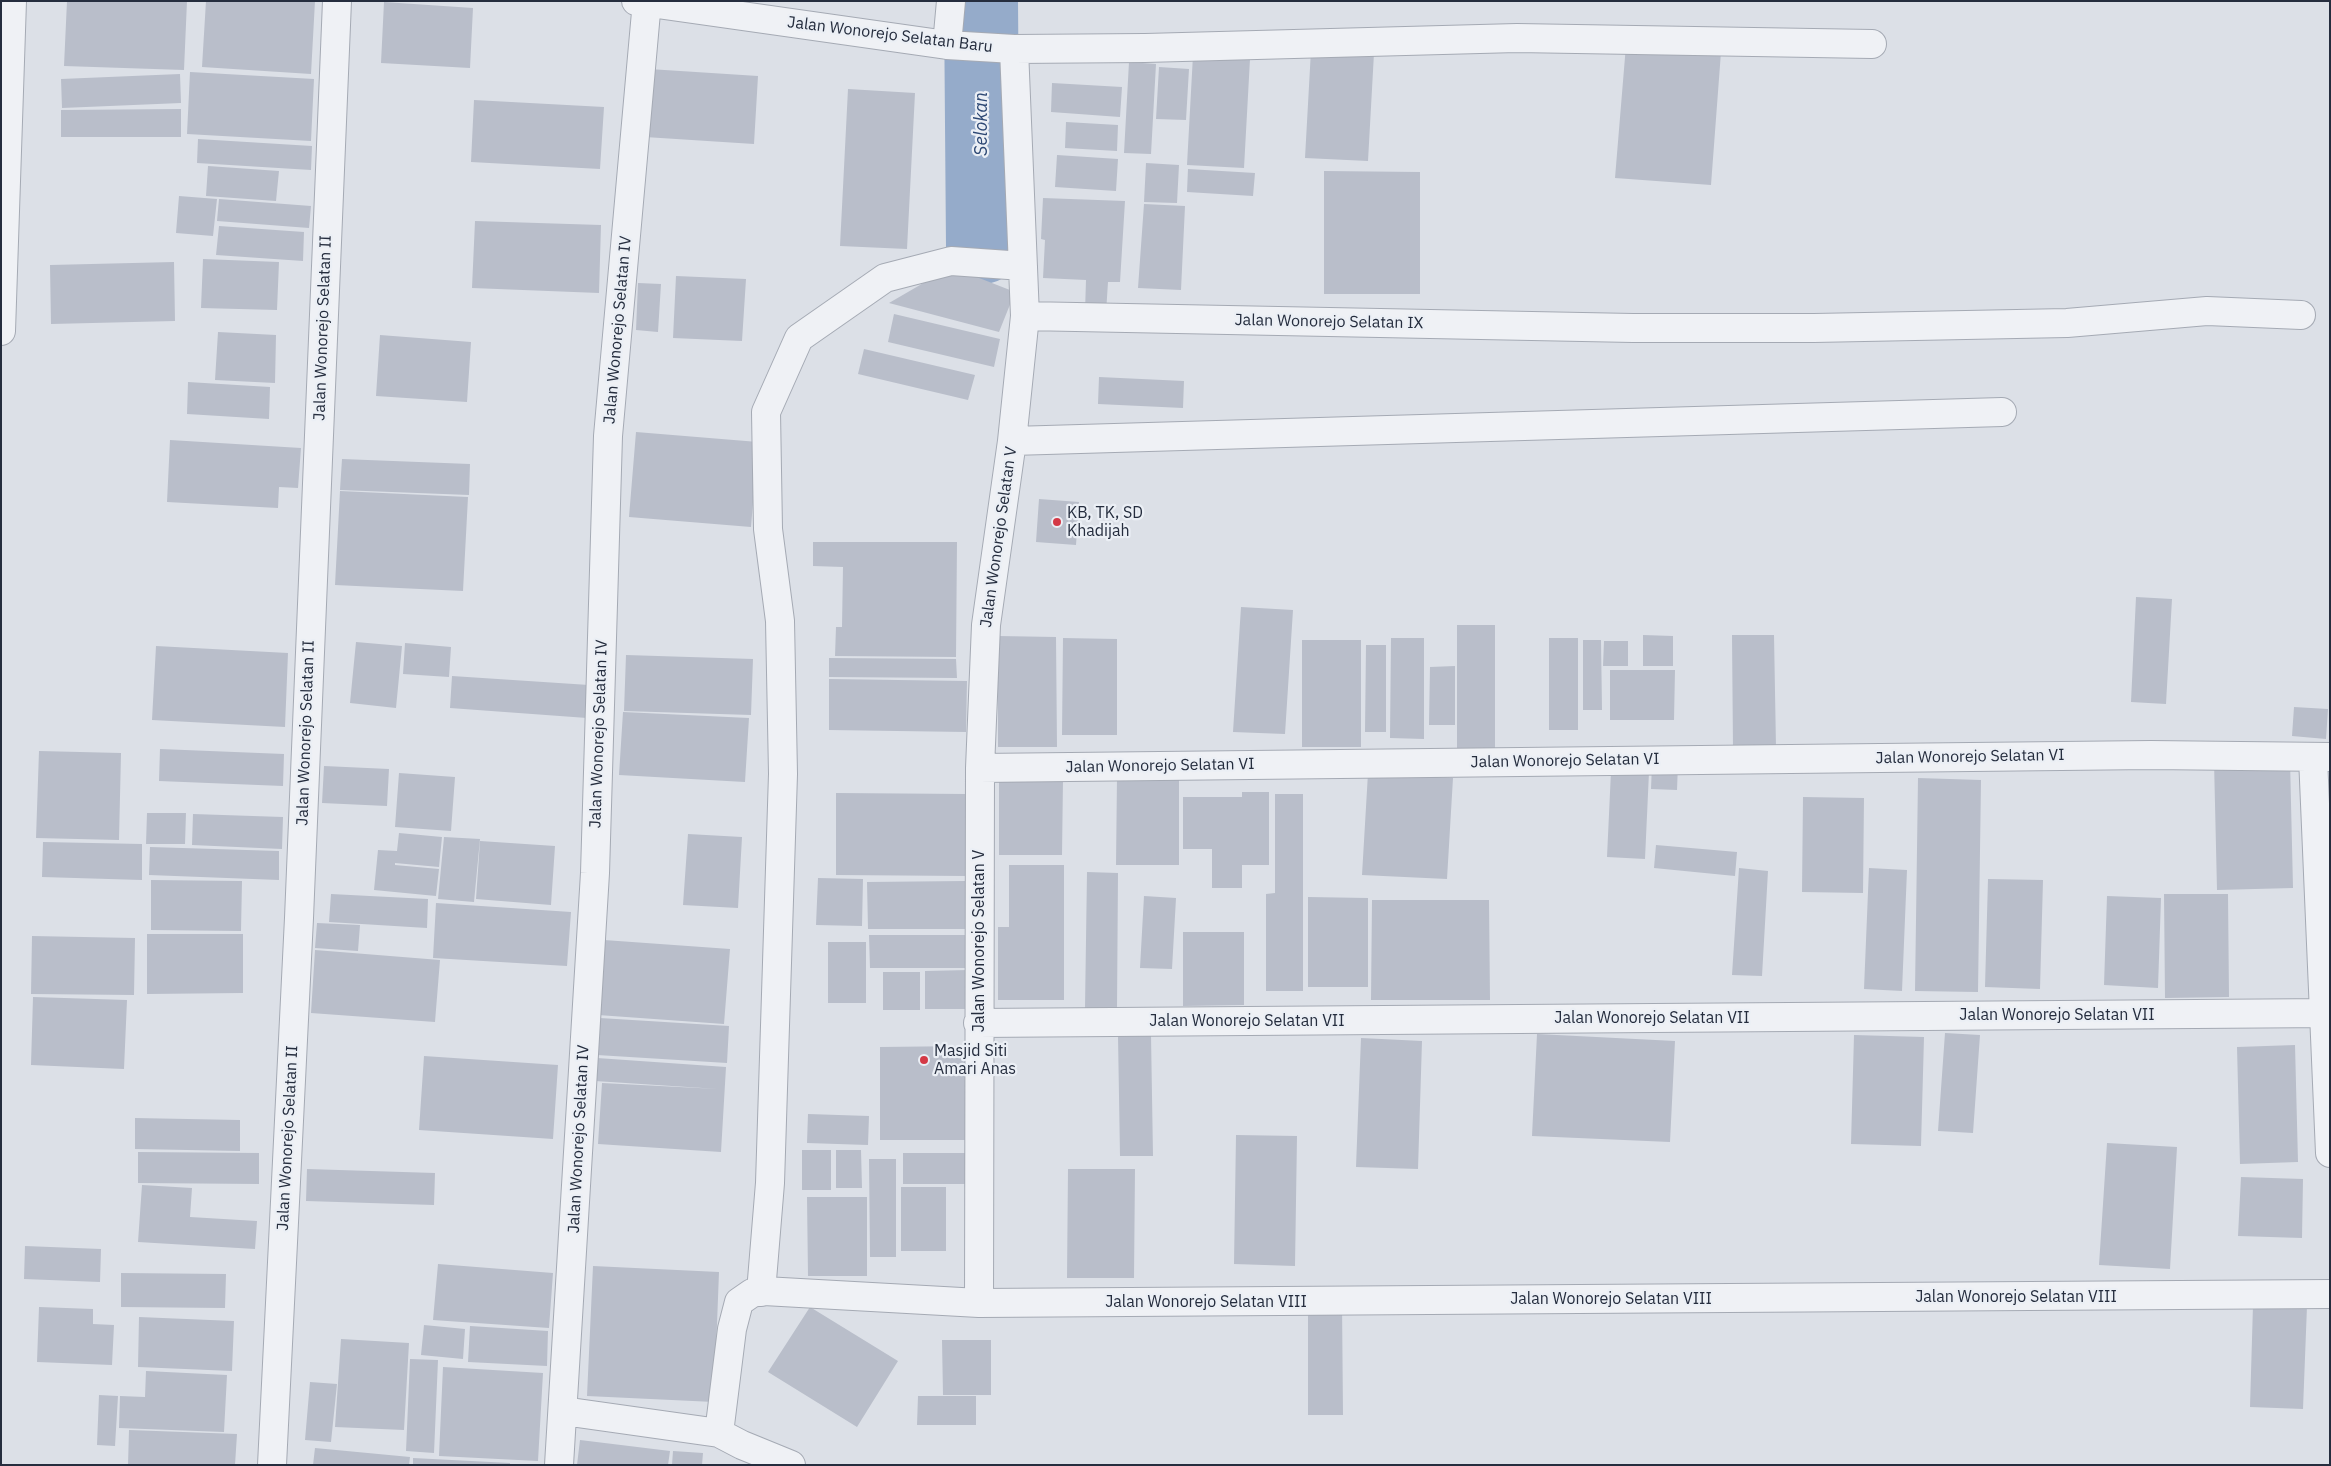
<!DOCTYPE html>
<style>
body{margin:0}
#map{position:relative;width:2331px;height:1466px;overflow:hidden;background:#dce0e7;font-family:"IBM Plex Sans",sans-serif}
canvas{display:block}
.frame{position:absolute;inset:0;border:2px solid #252d3e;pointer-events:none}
</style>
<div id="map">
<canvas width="2331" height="1466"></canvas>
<div class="frame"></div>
</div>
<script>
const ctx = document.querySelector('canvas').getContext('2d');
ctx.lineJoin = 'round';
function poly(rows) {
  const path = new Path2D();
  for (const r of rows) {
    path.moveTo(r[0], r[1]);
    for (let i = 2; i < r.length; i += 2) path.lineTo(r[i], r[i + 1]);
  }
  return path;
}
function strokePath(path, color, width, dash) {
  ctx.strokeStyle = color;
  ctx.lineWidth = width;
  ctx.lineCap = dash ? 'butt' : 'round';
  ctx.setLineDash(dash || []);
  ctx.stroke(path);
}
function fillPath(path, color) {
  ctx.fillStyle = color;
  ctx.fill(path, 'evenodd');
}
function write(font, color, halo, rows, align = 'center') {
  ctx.font = font + ' "IBM Plex Sans",sans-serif';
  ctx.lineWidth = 4.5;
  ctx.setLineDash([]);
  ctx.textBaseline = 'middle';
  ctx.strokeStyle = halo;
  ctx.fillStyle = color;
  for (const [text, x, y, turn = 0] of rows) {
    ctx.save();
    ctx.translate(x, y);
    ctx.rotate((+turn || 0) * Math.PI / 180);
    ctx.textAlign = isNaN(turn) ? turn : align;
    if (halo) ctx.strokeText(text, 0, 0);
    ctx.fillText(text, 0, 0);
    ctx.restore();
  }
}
const river = poly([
 [981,1,983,247]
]);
const building = poly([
 [67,1,187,1,184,70,64,66],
 [206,1,315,1,311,74,202,67],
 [384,2,473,8,470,68,381,63],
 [1626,45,1721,52,1711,185,1615,178],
 [1311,50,1374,53,1368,161,1305,158],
 [1193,55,1250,59,1244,168,1187,165],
 [1129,62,1156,64,1151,154,1124,153],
 [1159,67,1189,69,1186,120,1156,119],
 [649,69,758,76,754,144,645,137],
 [190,72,314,79,311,141,187,134],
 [180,74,181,103,62,108,61,79],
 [1052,83,1122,87,1120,117,1051,112],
 [848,89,915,93,907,249,840,246],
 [474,100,604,107,600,169,471,162],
 [181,109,181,137,61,137,61,110],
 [1066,122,1118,125,1117,151,1065,148],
 [198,139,312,146,311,170,197,163],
 [1057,155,1118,159,1116,191,1055,187],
 [1146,163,1179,165,1177,203,1144,202],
 [208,166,279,171,276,201,206,196],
 [1188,169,1255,173,1253,196,1187,192],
 [1324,171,1420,172,1420,294,1324,294],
 [179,196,217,199,213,236,176,233],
 [1043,198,1125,201,1120,282,1108,282,1106,313,1085,312,1086,280,1043,278,1045,240,1041,239],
 [219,199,311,206,309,228,217,221],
 [1144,204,1185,206,1181,290,1138,288],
 [475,221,601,225,599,293,472,288],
 [219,226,304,232,303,261,216,255],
 [203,259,279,262,277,310,201,308],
 [174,262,175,321,51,324,50,265],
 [951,267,1015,292,999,332,889,303],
 [676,276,746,279,742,341,673,338],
 [638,283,661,284,658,332,636,330],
 [894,314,1000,339,994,367,888,342],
 [218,332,276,335,275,383,215,380],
 [380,335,471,342,467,402,376,396],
 [864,349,975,375,968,400,858,374],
 [1099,377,1184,381,1183,408,1098,404],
 [188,382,270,387,269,419,187,414],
 [636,432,758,442,751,527,629,517],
 [170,440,301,448,298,488,279,487,278,508,167,502],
 [342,459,470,464,469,495,340,490],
 [340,491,468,497,463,591,335,585],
 [1039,499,1079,502,1076,545,1036,542],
 [813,542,957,542,956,657,835,656,836,627,842,627,843,567,813,566],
 [2136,597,2172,599,2166,704,2131,702],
 [1241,607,1293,610,1285,734,1233,732],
 [1457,625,1495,625,1495,749,1457,749],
 [1643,635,1673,636,1673,666,1643,666],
 [1732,635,1774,635,1776,748,1733,749],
 [998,636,1056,637,1057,747,998,747],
 [1063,638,1117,639,1117,735,1062,735],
 [1391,638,1424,638,1424,739,1390,738],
 [1549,638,1578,638,1578,730,1549,730],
 [1302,640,1361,640,1361,747,1302,747],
 [1583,640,1601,640,1602,710,1583,710],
 [1604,641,1628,641,1628,666,1603,666],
 [356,642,402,646,396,708,350,703],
 [405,643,451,647,449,677,403,674],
 [1366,645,1386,645,1386,732,1365,732],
 [156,646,288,653,285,727,152,720],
 [626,655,753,659,751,715,624,711],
 [829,658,956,659,957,678,829,677],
 [1455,666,1455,725,1429,725,1430,667],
 [1610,670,1675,670,1674,720,1610,720],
 [452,676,589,685,587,718,450,708],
 [829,679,967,681,966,732,829,730],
 [2294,707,2328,709,2326,739,2292,736],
 [623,712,749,718,745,782,619,775],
 [160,749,284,754,283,786,159,781],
 [39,751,121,753,119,840,36,838],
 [2290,760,2293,888,2217,890,2214,761],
 [1652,764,1678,764,1677,790,1651,789],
 [324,766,389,769,387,806,322,803],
 [1611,771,1649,772,1645,859,1607,857],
 [399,773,455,777,451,831,395,827],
 [1368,773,1453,778,1447,879,1362,875],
 [1117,777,1179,777,1179,865,1116,865],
 [1918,778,1981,780,1978,992,1915,991],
 [999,779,1063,779,1062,855,999,855],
 [1242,792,1269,792,1269,865,1242,865,1242,888,1212,888,1212,849,1183,849,1183,797,1242,797],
 [836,793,967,794,966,876,836,875],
 [1275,794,1303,794,1303,991,1266,991,1266,894,1275,893],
 [1803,797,1864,798,1863,893,1802,892],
 [147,813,186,813,185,844,146,844],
 [193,814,283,817,282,849,192,845],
 [399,833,442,837,439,867,395,863,395,865,439,869,436,896,374,890,378,850,397,851],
 [688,834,742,837,738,908,683,905],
 [444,837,480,839,474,902,438,899],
 [480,841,555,846,551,905,476,899],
 [43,842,142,844,142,880,42,877],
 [1656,845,1737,852,1735,876,1654,868],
 [150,847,279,851,279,880,149,875],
 [1009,865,1064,865,1064,1000,998,1000,998,927,1009,927],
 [1739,868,1768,871,1762,976,1732,975],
 [1869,868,1907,870,1902,991,1864,989],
 [1087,872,1118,873,1117,1008,1085,1008],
 [818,878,863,879,862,926,816,925],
 [1988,879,2043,880,2040,989,1985,987],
 [151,880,242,881,241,931,151,930],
 [965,881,965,929,868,929,867,882],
 [331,894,428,899,427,928,329,922],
 [2164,894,2228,894,2229,997,2165,998],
 [1144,896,1176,898,1172,969,1140,968],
 [2107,896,2161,898,2158,988,2104,985],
 [1308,897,1368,898,1368,987,1308,987],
 [1372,900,1489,900,1490,1000,1371,1000],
 [436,903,571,912,567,966,433,958],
 [317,923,360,925,358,951,315,948],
 [1183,932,1244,932,1244,1005,1183,1006],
 [147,934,243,934,243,993,147,994],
 [869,935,968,935,967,968,870,968],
 [32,936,135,938,134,995,31,994],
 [604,940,730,949,724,1024,598,1015],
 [828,942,866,942,866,1003,828,1003],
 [315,950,440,960,435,1022,311,1013],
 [969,970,969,1009,925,1009,925,971],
 [883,972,920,972,920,1010,883,1010],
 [33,997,127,1000,124,1069,31,1065],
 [600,1018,729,1026,727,1063,597,1055],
 [1945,1033,1980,1035,1973,1133,1938,1131],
 [1537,1034,1675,1041,1670,1142,1532,1136],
 [1151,1035,1153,1156,1120,1156,1118,1036],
 [1854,1035,1924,1037,1921,1146,1851,1144],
 [1361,1038,1422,1041,1418,1169,1356,1167],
 [2295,1045,2298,1162,2240,1164,2237,1047],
 [967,1046,968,1140,880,1140,880,1047],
 [424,1056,558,1065,553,1139,419,1130],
 [597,1058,726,1067,721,1152,598,1144,602,1083,718,1089,595,1081],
 [808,1114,869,1116,868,1145,807,1143],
 [135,1118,240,1120,240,1151,135,1149],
 [1236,1135,1297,1136,1295,1266,1234,1264],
 [2107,1143,2177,1147,2170,1269,2099,1265],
 [802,1150,831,1150,831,1190,802,1190],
 [836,1150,861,1150,862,1188,836,1188],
 [138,1152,259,1153,259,1184,138,1183],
 [903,1153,973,1153,973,1184,903,1184],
 [869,1159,896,1159,896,1257,870,1257],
 [307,1169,435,1173,434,1205,306,1201],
 [1068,1169,1135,1169,1134,1278,1067,1278],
 [2241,1177,2303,1179,2302,1238,2238,1236],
 [142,1185,192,1188,190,1217,257,1221,255,1249,138,1242],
 [901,1187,946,1187,946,1251,901,1251],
 [807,1197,867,1197,867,1276,808,1276],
 [25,1246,101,1249,100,1282,24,1279],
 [438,1264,553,1273,549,1328,433,1320],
 [593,1266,719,1272,714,1402,587,1396],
 [121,1273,226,1274,225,1308,121,1307],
 [1308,1302,1342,1302,1343,1415,1308,1415],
 [2253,1305,2307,1306,2303,1409,2250,1407],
 [39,1307,93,1309,93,1324,114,1325,112,1365,37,1362],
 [810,1307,898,1361,857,1427,768,1372],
 [139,1317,234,1321,232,1371,138,1367],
 [424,1325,465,1329,463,1359,421,1355],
 [470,1326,548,1331,547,1366,468,1362],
 [341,1339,409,1343,404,1430,335,1427],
 [942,1340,991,1340,991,1395,943,1395],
 [410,1359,438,1360,434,1453,406,1451],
 [443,1367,543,1373,538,1461,439,1456],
 [146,1371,227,1375,224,1432,119,1428,120,1396,145,1397],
 [310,1382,337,1384,331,1442,305,1440],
 [99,1395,118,1396,115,1446,97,1445],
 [918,1396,976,1396,976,1425,917,1425],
 [129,1430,237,1434,235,1465,128,1465],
 [580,1440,670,1451,668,1465,577,1465],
 [315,1448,410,1457,409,1465,313,1465],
 [673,1451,703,1453,702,1465,672,1465],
 [413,1458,510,1463,510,1465,413,1465]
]);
const minor = poly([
 [636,1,947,45,1014,49,1145,48,1517,38,1872,44],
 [947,45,951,1],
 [1025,316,1633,328,1814,328,2067,323,2207,311,2301,315],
 [1,331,12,1],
 [1012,441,2002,412],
 [2313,757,2330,1153],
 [980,768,2151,755,2330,757],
 [978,1023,2330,1013],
 [761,1292,770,1183,783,774,780,621,768,529,766,412,799,338,885,278,951,261,1023,266],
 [979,1303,2330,1294],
 [563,1411,719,1433,732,1329,739,1302,752,1293,764,1291,979,1303,980,768,986,625,1012,441,1025,316,1014,49],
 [719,1433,742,1445,791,1465],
 [272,1465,299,918,337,1],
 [559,1465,595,873,608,436,647,1]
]);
const markers = [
 [1057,522,5,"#d43946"],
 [924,1060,5,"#d43946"]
];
const streetNames = [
 ["Jalan Wonorejo Selatan Baru",890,35,7],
 ["Jalan Wonorejo Selatan IX",1329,322,1],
 ["Jalan Wonorejo Selatan II",323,328,-88],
 ["Jalan Wonorejo Selatan IV",618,330,-85],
 ["Jalan Wonorejo Selatan V",999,537,-82],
 ["Jalan Wonorejo Selatan II",306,733,-88],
 ["Jalan Wonorejo Selatan IV",599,734,-88],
 ["Jalan Wonorejo Selatan VI",1970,757,-1],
 ["Jalan Wonorejo Selatan VI",1565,761,-1],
 ["Jalan Wonorejo Selatan VI",1160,766,-1],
 ["Jalan Wonorejo Selatan V",979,941,-90],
 ["Jalan Wonorejo Selatan VII",2057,1015],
 ["Jalan Wonorejo Selatan VII",1652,1018],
 ["Jalan Wonorejo Selatan VII",1247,1021],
 ["Jalan Wonorejo Selatan II",288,1138,-87],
 ["Jalan Wonorejo Selatan IV",579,1139,-87],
 ["Jalan Wonorejo Selatan VIII",2016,1297],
 ["Jalan Wonorejo Selatan VIII",1611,1299],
 ["Jalan Wonorejo Selatan VIII",1206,1302]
];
const poiNames = [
 ["KB, TK, SD",1067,513],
 ["Khadijah",1067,531],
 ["Masjid Siti",934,1051],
 ["Amari Anas",934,1069]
];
const waterNames = [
 ["Selokan",982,124,-90]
];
strokePath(river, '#95abca', 74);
fillPath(building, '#b9beca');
strokePath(minor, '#a5aab4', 30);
strokePath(minor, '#eff1f5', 28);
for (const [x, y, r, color] of markers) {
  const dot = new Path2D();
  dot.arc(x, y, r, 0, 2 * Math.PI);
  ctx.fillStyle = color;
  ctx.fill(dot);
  strokePath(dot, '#ebeff5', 2);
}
write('16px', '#252d3e', '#ebeff5', streetNames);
write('16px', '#252d3e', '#ebeff5', poiNames, 'left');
write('italic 18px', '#2d4874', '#ebeff5', waterNames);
</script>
